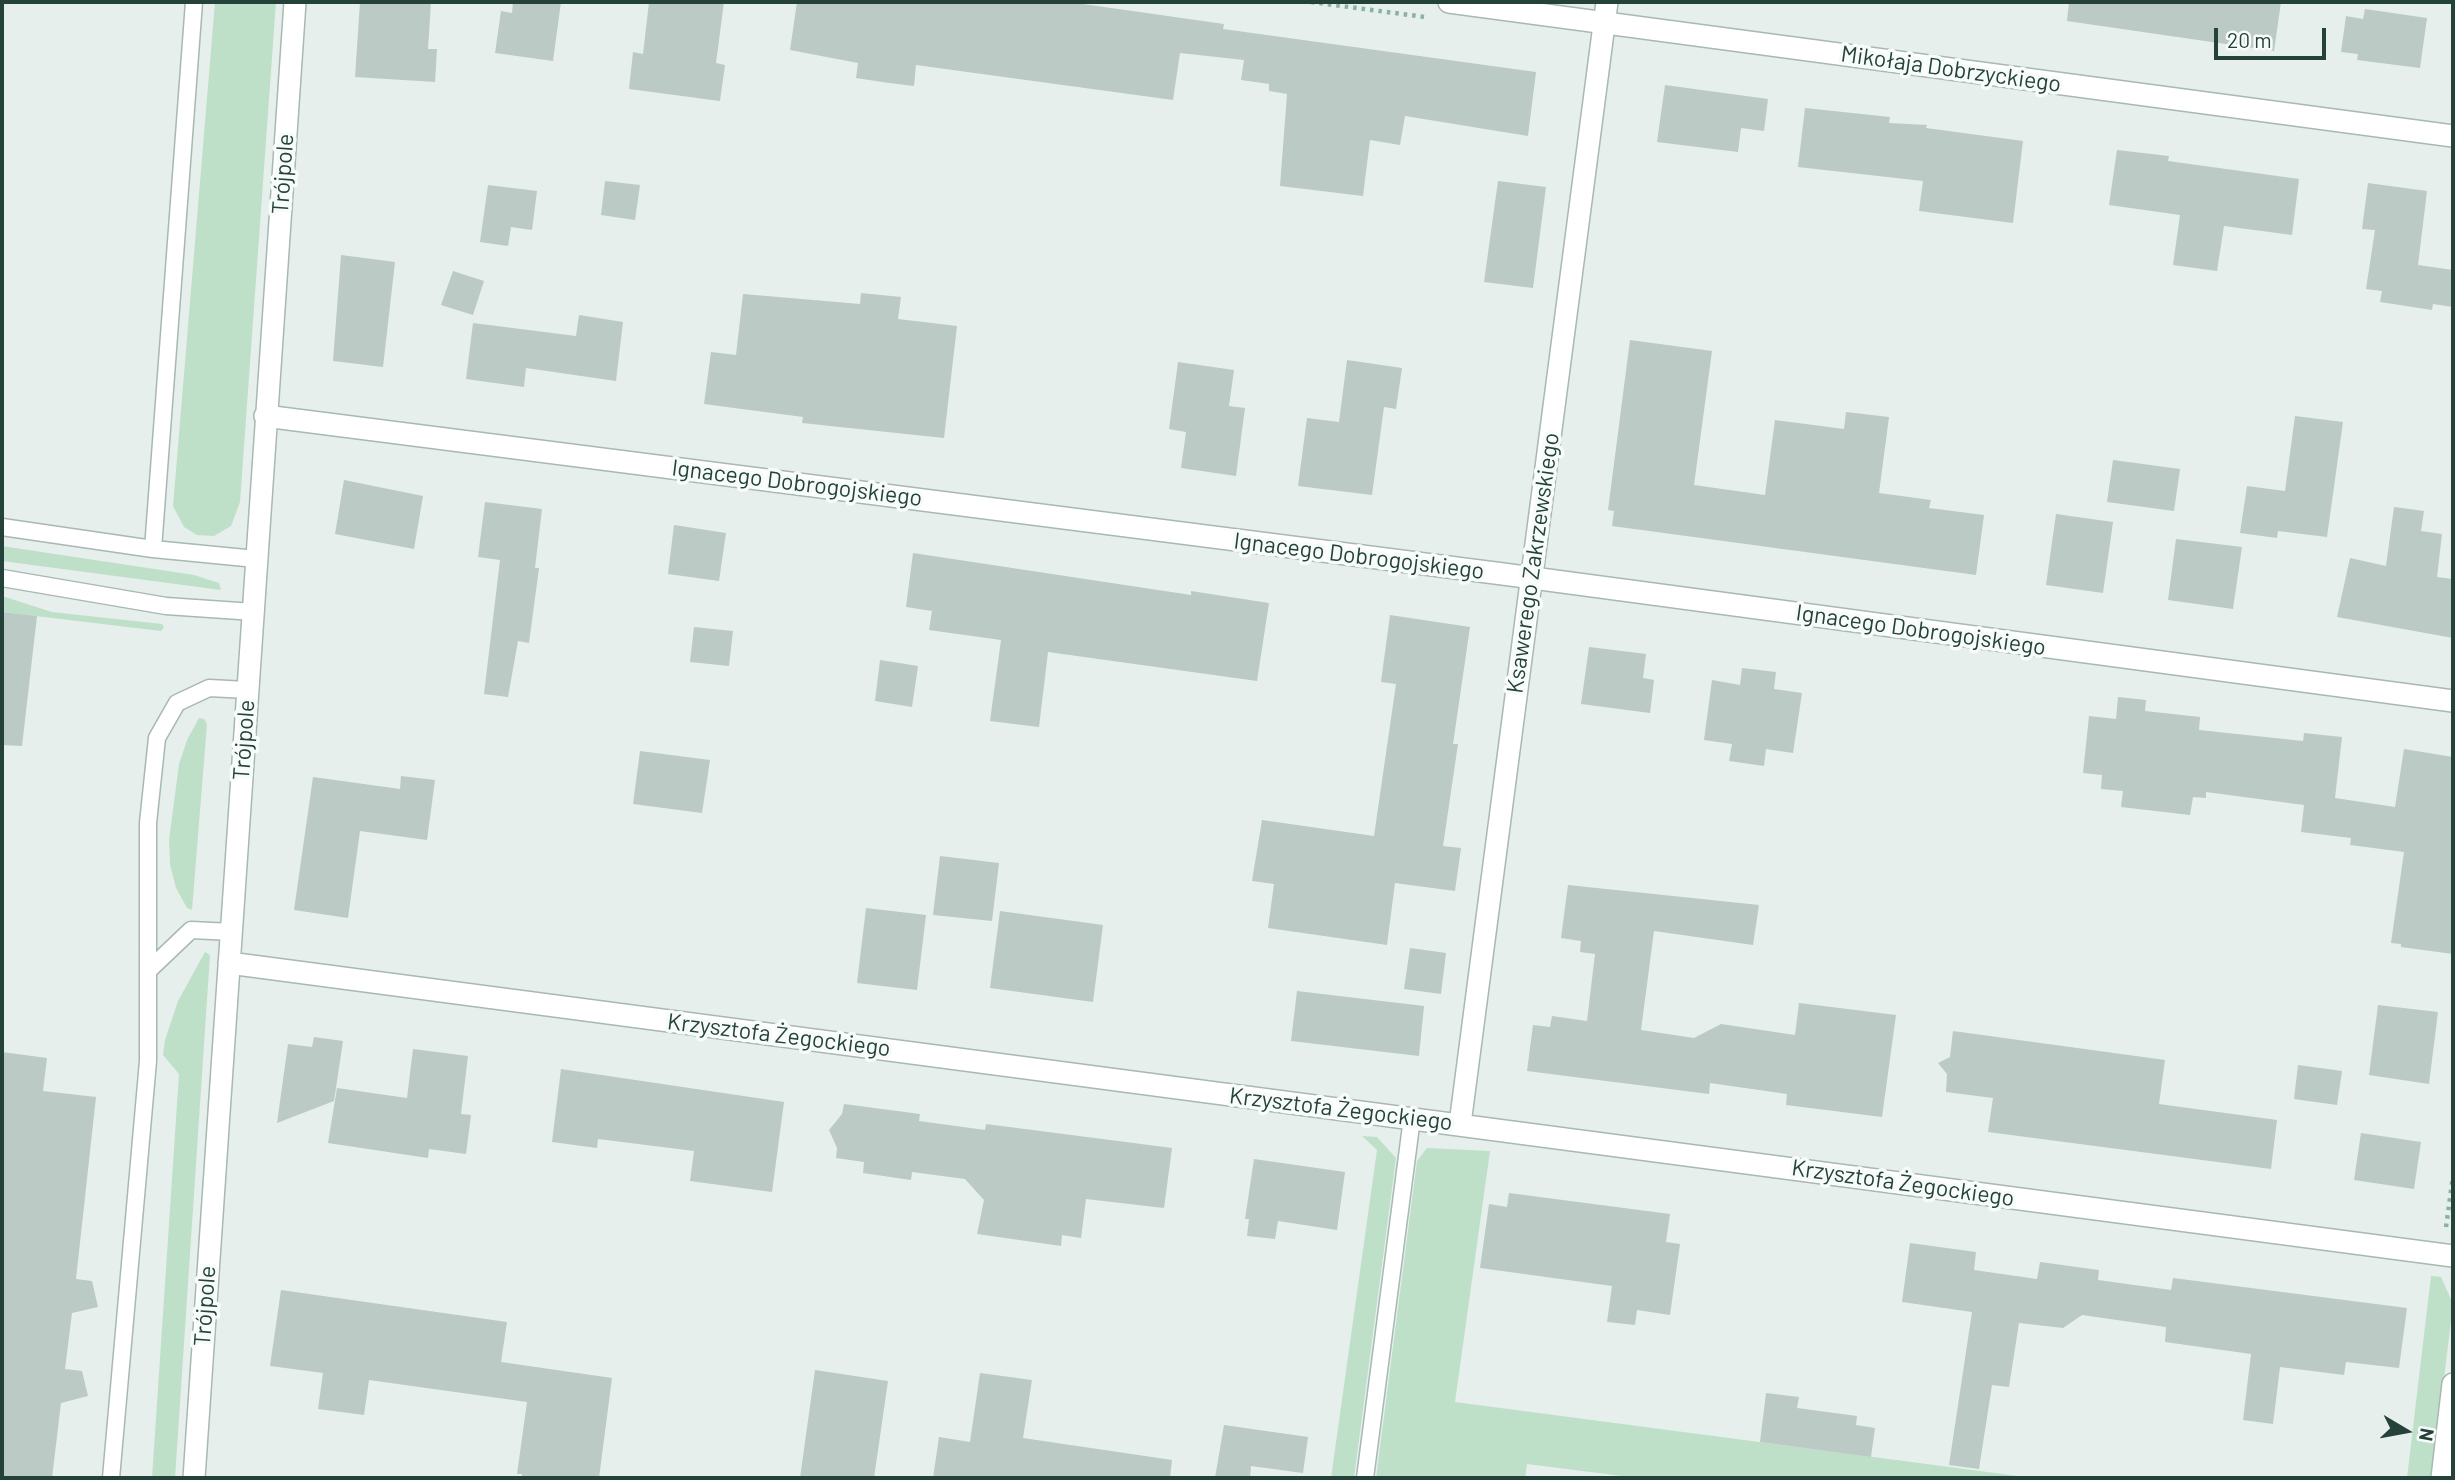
<!DOCTYPE html>
<meta charset="utf-8">
<style>
body{margin:0}
#map{position:relative;width:2455px;height:1480px;overflow:hidden;background:#e6efeb;font-family:Barlow,sans-serif}
canvas{display:block}
.frame{position:absolute;inset:0;border:4px solid #24423a;pointer-events:none}
.north{position:absolute;left:2371px;top:1396px;width:70px;height:70px;-webkit-text-stroke:5px #f7fbf9;paint-order:stroke;rotate:100deg;font-size:19px;font-weight:700;line-height:28px;text-align:center;color:#24423a}
.north::after{content:'';display:block;margin:auto;width:24px;height:32px;background:#24423a;clip-path:polygon(50% 0,100% 100%,50% 72%,0 100%)}
.scale{position:absolute;left:2214px;top:28px;width:112px;height:32px;box-sizing:border-box;border:4px solid #24423a;border-top:0;padding-left:9px;font-size:21px;line-height:24px;white-space:nowrap;color:#24423a;-webkit-text-stroke:5px #f7fbf9;paint-order:stroke}
</style>
<div id="map">
<canvas width="2455" height="1480"></canvas>
<div class="frame"></div>
<div class="north">N</div>
<div class="scale">20 m</div>
</div>
<script>
const ctx = document.querySelector('canvas').getContext('2d');
ctx.lineJoin = 'round';
function fillPath(path, color) {
  ctx.fillStyle = color;
  ctx.fill(path, 'evenodd');
}
function poly(rows) {
  const path = new Path2D();
  for (const r of rows) {
    path.moveTo(r[0], r[1]);
    for (let i = 2; i < r.length; i += 2) path.lineTo(r[i], r[i + 1]);
  }
  return path;
}
function strokePath(path, color, width, dash) {
  ctx.strokeStyle = color;
  ctx.lineWidth = width;
  ctx.lineCap = dash ? 'butt' : 'round';
  ctx.setLineDash(dash || []);
  ctx.stroke(path);
}
function write(font, color, halo, rows, align = 'center') {
  ctx.font = font + ' Barlow,sans-serif';
  ctx.lineWidth = 7;
  ctx.setLineDash([]);
  ctx.textBaseline = 'middle';
  ctx.strokeStyle = halo;
  ctx.fillStyle = color;
  for (const [text, x, y, turn = 0] of rows) {
    ctx.save();
    ctx.translate(x, y);
    ctx.rotate((+turn || 0) * Math.PI / 180);
    ctx.textAlign = isNaN(turn) ? turn : align;
    if (halo) ctx.strokeText(text, 0, 0);
    ctx.fillText(text, 0, 0);
    ctx.restore();
  }
}
const green = poly([
 [215,2,276,2,240,502,231,526,214,536,197,535,184,527,173,506],
 [2,546,194,575,219,583,221,590,2,561],
 [2,596,52,612,162,624,164,627,161,631,2,612],
 [199,718,204,719,207,724,192,910,187,908,176,888,170,865,169,840,179,764,187,740],
 [205,952,210,955,175,1478,152,1478,179,1074,163,1055,165,1040,178,1001],
 [1362,1136,1377,1137,1396,1158,1354,1478,1331,1478,1377,1150],
 [1427,1148,1490,1151,1455,1402,2033,1478,1638,1478,1527,1464,1525,1478,1376,1478,1417,1161],
 [2431,1276,2441,1277,2453,1304,2432,1478,2407,1478]
]);
const building = poly([
 [360,2,431,2,428,49,437,49,435,82,355,77],
 [513,2,561,2,553,61,495,53,501,11,512,13],
 [649,2,724,2,716,63,725,65,720,101,629,89,633,52,643,54],
 [797,2,1069,2,1224,24,1223,29,1536,72,1528,136,1405,116,1400,145,1370,140,1363,196,1280,186,1287,94,1269,91,1269,84,1241,80,1244,60,1180,53,1173,100,916,65,914,86,889,83,856,78,858,63,790,50],
 [2069,2,2281,2,2274,51,2067,21],
 [2365,9,2427,18,2420,68,2357,60,2358,54,2341,52,2346,16,2363,19],
 [1665,85,1768,99,1764,131,1741,128,1738,152,1657,142],
 [1805,108,1890,117,1889,123,1927,125,1926,128,2023,141,2013,223,1919,211,1923,181,1798,167],
 [2117,150,2169,156,2168,161,2299,179,2292,235,2224,226,2217,271,2173,265,2180,215,2109,205],
 [605,181,640,185,635,220,601,215],
 [1498,181,1546,187,1533,288,1484,282],
 [2368,183,2427,191,2418,265,2453,270,2453,307,2433,304,2432,310,2380,302,2382,291,2366,289,2375,230,2362,229],
 [488,185,537,191,532,230,511,227,508,246,480,242],
 [341,255,395,262,383,367,333,361],
 [453,271,484,281,473,315,441,305],
 [861,293,901,297,898,319,957,326,944,438,802,423,803,417,704,404,711,352,736,355,743,294,860,304],
 [579,315,623,322,616,381,526,368,524,387,466,379,473,323,576,336],
 [1630,340,1712,351,1694,485,1765,495,1775,420,1844,429,1846,412,1889,417,1879,493,1931,500,1929,508,1984,515,1976,575,1612,526,1614,511,1608,510],
 [1347,360,1402,368,1396,409,1384,407,1372,495,1298,486,1307,418,1339,422],
 [1178,362,1234,370,1229,406,1245,408,1236,476,1181,468,1186,432,1169,429],
 [2295,416,2343,422,2327,537,2278,531,2277,538,2240,533,2247,486,2285,491],
 [2113,460,2180,469,2174,511,2107,502],
 [344,480,423,496,414,549,335,534],
 [485,502,542,509,535,568,539,568,529,643,518,641,508,697,484,694,500,560,478,557],
 [2394,507,2424,511,2421,531,2442,534,2437,577,2453,579,2453,638,2337,617,2350,558,2386,566],
 [2056,514,2113,522,2103,593,2046,585],
 [674,525,726,533,719,581,668,574],
 [2176,539,2242,547,2233,609,2168,600],
 [913,553,1191,595,1191,591,1269,603,1257,681,1048,652,1039,727,990,721,1001,640,929,630,932,611,906,607],
 [2,612,37,616,22,746,2,745],
 [1390,615,1470,627,1453,744,1458,744,1443,846,1461,848,1455,891,1395,883,1387,945,1268,928,1274,884,1252,881,1262,820,1374,836,1396,684,1381,682],
 [694,627,733,631,729,666,690,662],
 [1589,647,1646,654,1643,678,1654,680,1650,713,1581,704],
 [880,660,918,666,912,707,875,701],
 [1742,668,1776,672,1774,689,1802,693,1793,753,1766,749,1764,766,1729,761,1732,744,1704,740,1712,680,1740,685],
 [2118,697,2146,700,2145,711,2200,717,2199,730,2303,741,2304,733,2342,737,2335,798,2395,807,2404,749,2453,757,2453,954,2401,947,2401,944,2391,943,2404,852,2350,845,2351,838,2301,832,2304,805,2206,792,2206,798,2193,797,2190,815,2121,807,2123,791,2101,789,2102,775,2083,773,2089,716,2116,719],
 [640,751,710,760,702,813,633,804],
 [401,776,435,780,427,840,360,831,348,918,294,910,313,777,400,789],
 [940,856,999,863,992,921,933,915],
 [1568,885,1759,905,1753,945,1654,931,1641,1030,1694,1038,1721,1024,1795,1035,1799,1003,1896,1015,1882,1117,1786,1105,1787,1094,1710,1083,1709,1094,1527,1071,1533,1025,1550,1027,1552,1016,1587,1021,1595,954,1580,952,1581,941,1561,938],
 [866,908,926,915,917,990,857,983],
 [1000,911,1103,925,1093,1002,990,988],
 [1410,948,1446,953,1441,994,1404,989],
 [1297,991,1424,1006,1419,1056,1291,1041],
 [2378,1005,2438,1012,2429,1084,2369,1075],
 [1953,1031,2165,1060,2159,1104,2277,1120,2271,1169,1988,1132,1993,1098,1946,1092,1947,1074,1938,1063,1950,1057],
 [314,1037,343,1041,334,1101,277,1123,288,1044,312,1047],
 [413,1049,468,1056,461,1114,471,1115,466,1154,429,1149,428,1158,328,1143,337,1088,407,1098],
 [2,1052,47,1058,43,1091,96,1097,76,1279,92,1281,98,1307,72,1313,65,1369,82,1371,88,1396,61,1403,52,1478,2,1478],
 [2298,1065,2342,1071,2337,1105,2294,1099],
 [561,1069,784,1102,772,1192,690,1181,694,1151,598,1139,597,1148,552,1142],
 [844,1104,920,1114,919,1121,985,1130,986,1124,1172,1148,1164,1208,1086,1199,1081,1238,1062,1235,1061,1246,977,1234,984,1200,965,1179,912,1172,911,1180,863,1173,864,1162,836,1158,837,1148,829,1130,842,1114],
 [2361,1133,2421,1142,2414,1189,2354,1180],
 [1254,1159,1345,1172,1337,1230,1278,1221,1275,1239,1247,1236,1249,1219,1245,1219],
 [1509,1193,1670,1214,1666,1242,1680,1244,1670,1315,1637,1310,1635,1325,1607,1322,1612,1286,1480,1268,1489,1204,1507,1207],
 [1910,1243,1976,1252,1974,1270,2037,1279,2040,1262,2099,1270,2098,1280,2171,1290,2173,1278,2407,1308,2399,1368,2346,1362,2344,1375,2280,1367,2273,1424,2243,1420,2251,1354,2165,1342,2166,1327,2082,1315,2063,1328,2019,1323,2009,1387,1992,1385,1979,1469,1949,1465,1972,1312,1902,1302],
 [281,1290,507,1322,501,1362,612,1378,599,1478,522,1478,522,1474,517,1474,527,1402,369,1380,364,1415,318,1409,323,1373,270,1366],
 [815,1370,888,1381,874,1478,800,1478],
 [980,1373,1032,1380,1023,1438,1172,1460,1170,1478,933,1478,939,1437,970,1442],
 [1766,1393,1799,1397,1797,1408,1857,1416,1856,1425,1875,1428,1871,1457,1760,1442],
 [1224,1425,1308,1437,1303,1473,1251,1466,1250,1478,1215,1478]
]);
const path = poly([
 [1311,2,1425,17],
 [2446,1227,2453,1176]
]);
const service = poly([
 [2,527,153,549,194,2],
 [153,549,256,559],
 [2,578,166,606,254,612],
 [150,969,191,930,232,932],
 [111,1478,148,1061,148,823,157,738,177,703,209,688,247,690],
 [1365,1478,1412,1118]
]);
const minor = poly([
 [1449,2,2453,136],
 [265,416,1503,574,2453,701],
 [229,963,2453,1256],
 [1460,1124,1607,2],
 [194,1478,295,2],
 [2442,1478,2453,1384]
]);
const streetNames = [
 ["Mikołaja Dobrzyckiego",1951,69,8],
 ["Trójpole",283,174,-86],
 ["Ignacego Dobrogojskiego",797,483,7],
 ["Ignacego Dobrogojskiego",1359,556,7],
 ["Ksawerego Zakrzewskiego",1533,563,-82],
 ["Ignacego Dobrogojskiego",1921,630,8],
 ["Trójpole",244,740,-86],
 ["Krzysztofa Żegockiego",779,1035,7],
 ["Krzysztofa Żegockiego",1341,1109,7],
 ["Krzysztofa Żegockiego",1903,1183,8],
 ["Trójpole",205,1306,-86]
];
fillPath(green, '#bfe0c8');
fillPath(building, '#bbcac4');
strokePath(service, '#a8b8b2', 19);
strokePath(minor, '#a8b8b2', 24);
strokePath(path, '#86b3a5', 4.5, [3.5, 5]);
strokePath(service, '#fff', 16);
strokePath(minor, '#fff', 21);
write('23px', '#24423a', '#f7fbf9', streetNames);
</script>
